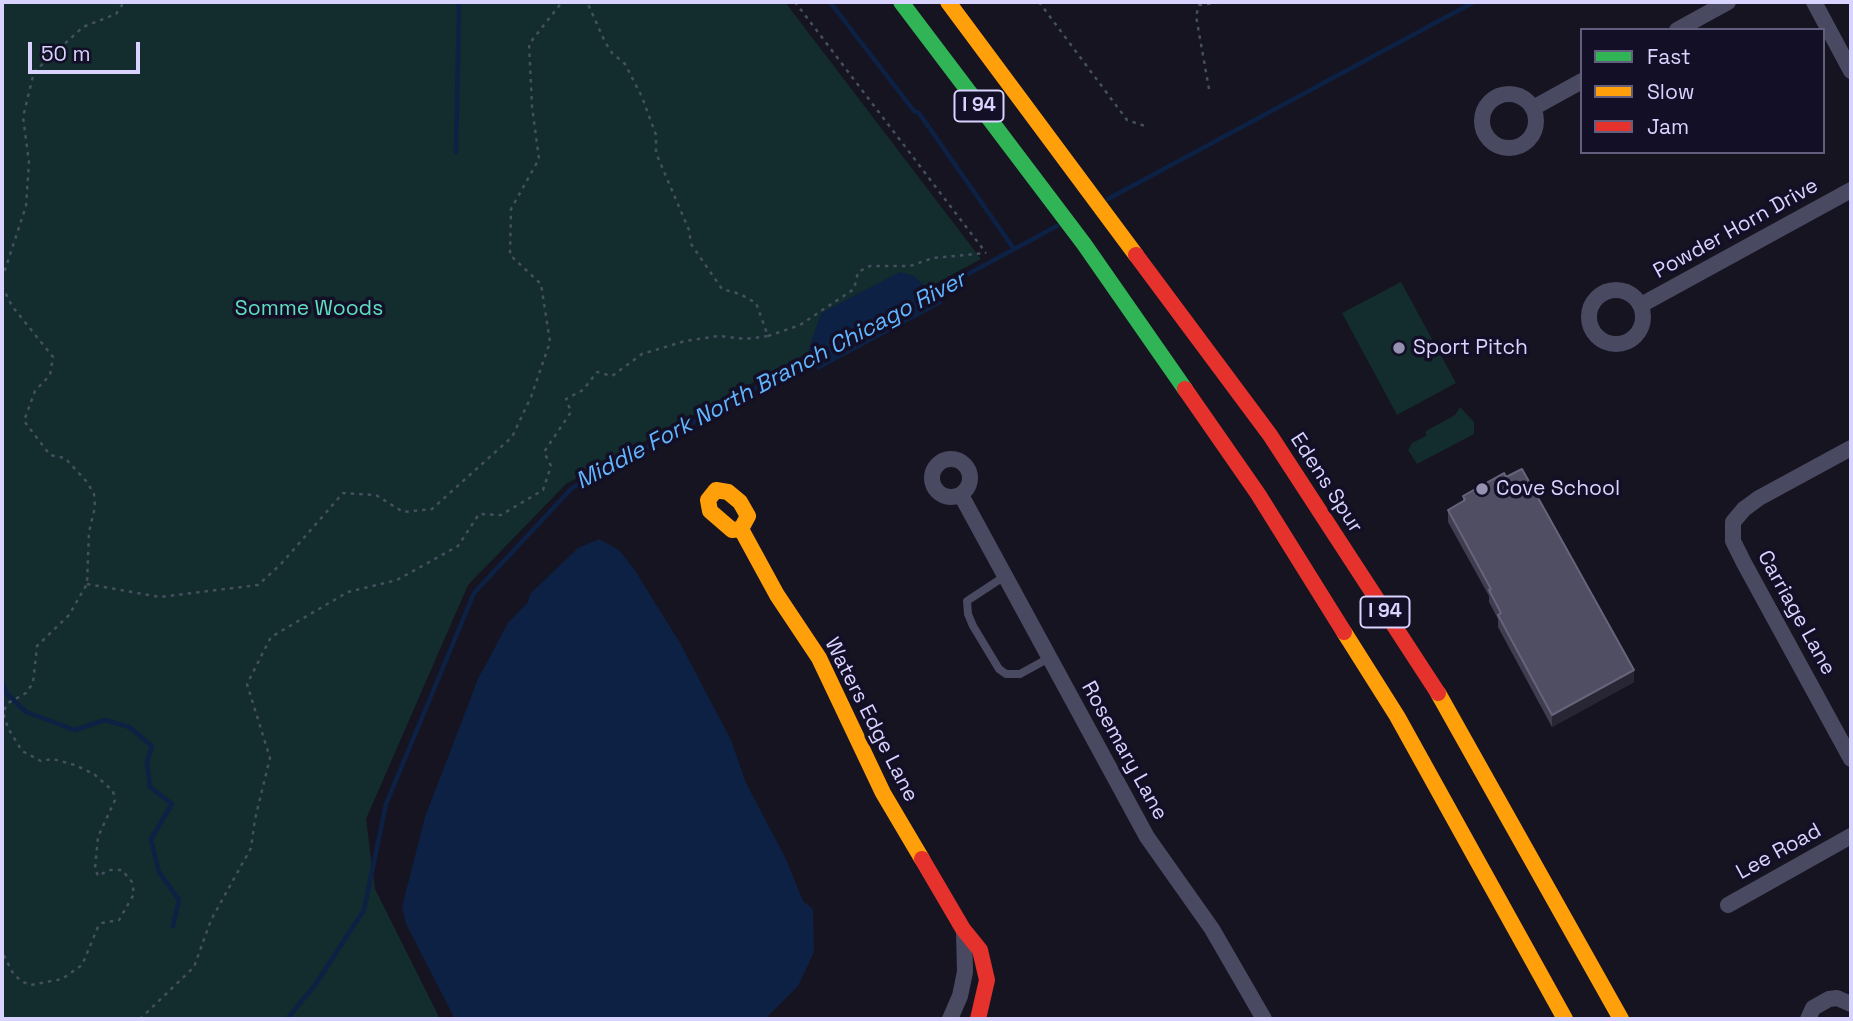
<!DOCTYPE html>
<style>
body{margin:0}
#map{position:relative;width:1853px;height:1021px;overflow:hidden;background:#161421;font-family:"Space Grotesk",sans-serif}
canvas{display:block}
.frame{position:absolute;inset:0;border:4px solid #d9d4ff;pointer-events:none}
.legend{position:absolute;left:1580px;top:28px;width:245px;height:126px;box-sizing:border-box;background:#130f26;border:2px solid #625e7d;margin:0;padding:9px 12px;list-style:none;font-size:21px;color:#d9d4ff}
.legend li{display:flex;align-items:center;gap:14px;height:35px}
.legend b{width:35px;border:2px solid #625e7d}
.scale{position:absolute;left:28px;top:42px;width:112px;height:32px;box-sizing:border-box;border:4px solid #d9d4ff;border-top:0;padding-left:9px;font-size:21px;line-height:24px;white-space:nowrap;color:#d9d4ff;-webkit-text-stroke:5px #130f26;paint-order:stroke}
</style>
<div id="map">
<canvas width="1853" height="1021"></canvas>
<div class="frame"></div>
<ul class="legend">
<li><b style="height:9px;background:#30b455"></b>Fast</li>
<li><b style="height:9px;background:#ff9f0a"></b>Slow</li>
<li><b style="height:9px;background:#e5322d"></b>Jam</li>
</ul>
<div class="scale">50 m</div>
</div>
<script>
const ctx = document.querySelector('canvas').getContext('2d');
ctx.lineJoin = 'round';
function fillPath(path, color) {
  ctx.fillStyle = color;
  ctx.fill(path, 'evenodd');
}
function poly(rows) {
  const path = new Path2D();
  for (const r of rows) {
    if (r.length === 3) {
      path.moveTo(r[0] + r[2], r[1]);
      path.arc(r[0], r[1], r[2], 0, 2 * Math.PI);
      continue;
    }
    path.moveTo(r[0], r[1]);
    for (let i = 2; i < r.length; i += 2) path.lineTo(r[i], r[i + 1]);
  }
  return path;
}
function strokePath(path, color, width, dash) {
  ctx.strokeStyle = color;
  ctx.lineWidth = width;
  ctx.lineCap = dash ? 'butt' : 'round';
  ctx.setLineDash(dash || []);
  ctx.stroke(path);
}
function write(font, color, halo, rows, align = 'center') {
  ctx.font = font + ' "Space Grotesk",sans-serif';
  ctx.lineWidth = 7;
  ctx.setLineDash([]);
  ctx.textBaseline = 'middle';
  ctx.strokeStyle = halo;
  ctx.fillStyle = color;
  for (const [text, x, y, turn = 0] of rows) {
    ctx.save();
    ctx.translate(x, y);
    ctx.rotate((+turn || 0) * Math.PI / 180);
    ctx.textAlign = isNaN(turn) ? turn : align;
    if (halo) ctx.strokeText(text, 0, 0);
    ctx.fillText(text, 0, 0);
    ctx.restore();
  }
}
const green = poly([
 [2,2,785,2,981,259,566,484,468,585,366,819,375,889,440,1019,2,1019],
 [1401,282,1456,383,1397,415,1342,313],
 [1460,407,1474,422,1474,434,1417,464,1408,450,1412,443,1426,436,1426,431,1455,415]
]);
const water = poly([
 [900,272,914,276,943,303,818,370,808,351,821,313],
 [599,539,619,550,634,569,680,643,731,740,746,783,785,857,803,901,813,909,814,952,798,986,765,1019,455,1019,406,924,402,907,425,817,478,679,508,623,528,602,530,594,578,548]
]);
const stream = poly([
 [455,2,459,6,456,152],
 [830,2,914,111,919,113,1014,249],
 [1108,199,1474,2],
 [929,295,1057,226],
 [2,681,7,694,26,712,75,730,105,720,129,727,152,746,147,762,150,787,172,804,151,839,159,872,179,900,173,926],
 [287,1019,315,985,364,910,386,804,474,593,572,488,817,355]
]);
const path = poly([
 [795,2,986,253],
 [1039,2,1127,120,1145,126],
 [1209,89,1196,16,1199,5,1224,2],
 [2,279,26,206,29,162,23,117,34,72,83,27,116,14,124,2],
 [2,286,12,306,53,357,50,375,35,391,24,421,50,455,65,458,87,482,94,494,95,507,89,532,87,584,69,615,37,646,33,683,26,693,8,703,3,712,8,728,22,751,41,761,53,759,75,765,94,774,113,791,115,800,98,837,95,868,98,876,109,870,122,870,132,882,134,894,119,920,102,923,98,927,82,965,62,979,31,985,23,982,14,975,2,952],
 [768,336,800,325,854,289,858,272,870,266,910,266,933,258,986,253],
 [87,584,160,597,258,585,281,564,343,493,376,495,403,512,432,509,512,437,531,397,550,342,541,284,510,255,511,209,539,159,532,106,529,44,562,2],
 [140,1019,194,967,211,920,251,848,255,819,270,758,247,684,271,637,348,592,397,580,458,546,479,514,501,515,543,490,551,466,544,452,571,412,566,399,583,390,597,372,612,376,642,354,685,341,719,336,746,339,768,336,756,303,740,294,722,289,691,244,689,230,656,153,656,135,642,97,625,64,612,53,605,42,587,2]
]);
const lane = poly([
 [1005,576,967,601,968,614,973,626,999,669,1006,674,1020,674,1049,658]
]);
const street = poly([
 [1814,2,1851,71],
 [1677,30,1728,2],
 [1509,121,27],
 [1533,108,1582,81],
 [1616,317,27],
 [1641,305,1851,190],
 [1851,448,1759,498,1744,509,1733,522,1733,541,1744,563,1851,759],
 [951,478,19],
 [961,495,1147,837,1212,929,1264,1019],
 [1728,905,1851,836],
 [950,1019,960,996,965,972,964,931],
 [1808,1019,1813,1008,1829,999,1837,998,1851,1004]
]);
const fast = poly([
 [901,2,1084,244,1185,389]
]);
const slow = poly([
 [948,2,1136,255],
 [741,529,732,530,710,511,708,500,716,490,728,492,740,502,748,516,741,529,777,595,819,658,883,793,922,859],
 [1344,632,1397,716,1565,1019],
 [1438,693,1621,1019]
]);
const jam = poly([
 [1136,255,1270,435,1438,693],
 [1185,389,1258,494,1344,632],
 [922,859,963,929,980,950,987,980,978,1019]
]);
const wall = poly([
 [1463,496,1634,682,1552,727,1498,627,1498,619,1489,602,1489,596,1448,522,1448,510,1463,502]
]);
const shadedWall = poly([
 [1634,670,1634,682,1552,727,1552,715]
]);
const building = poly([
 [1522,469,1634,670,1552,715,1498,615,1501,613,1489,590,1491,589,1448,510,1465,500,1463,496,1504,473,1506,477,1522,469]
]);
const markers = [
 [1399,348,7,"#9591b1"],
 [1482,489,7,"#9591b1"]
];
const shields = [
 [979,106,49],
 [1385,612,49]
];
const shieldNames = [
 ["I 94",979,106],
 ["I 94",1385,612]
];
const streetNames = [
 ["Powder Horn Drive",1736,229,-29],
 ["Edens Spur",1326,483,57],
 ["Carriage Lane",1796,613,61],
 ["Waters Edge Lane",871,720,63],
 ["Rosemary Lane",1124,751,61],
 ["Lee Road",1779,852,-29]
];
const parkNames = [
 ["Somme Woods",309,309]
];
const poiNames = [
 ["Sport Pitch",1413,348],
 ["Cove School",1496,489]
];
const waterNames = [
 ["Middle Fork North Branch Chicago River",771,381,-28]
];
fillPath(green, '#132c2d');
fillPath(water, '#0d2144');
strokePath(stream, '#0d2144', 4.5);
strokePath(path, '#44505f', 2.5, [3.5, 5]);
strokePath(lane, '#4a4962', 8);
strokePath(street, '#4a4962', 16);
strokePath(fast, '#30b455', 16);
strokePath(slow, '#ff9f0a', 16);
strokePath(jam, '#e5322d', 16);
fillPath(wall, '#403d50');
fillPath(shadedWall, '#282635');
fillPath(building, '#504e63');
strokePath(building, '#66637b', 2);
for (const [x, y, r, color] of markers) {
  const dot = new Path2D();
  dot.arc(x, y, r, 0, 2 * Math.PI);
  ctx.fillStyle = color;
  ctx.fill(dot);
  strokePath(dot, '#130f26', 2.5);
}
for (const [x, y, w] of shields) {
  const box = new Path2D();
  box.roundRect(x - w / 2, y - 15.5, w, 31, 5);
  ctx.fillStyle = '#130f26';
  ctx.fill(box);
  strokePath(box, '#d9d4ff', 2);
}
write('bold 19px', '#d9d4ff', null, shieldNames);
write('21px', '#d9d4ff', '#130f26', streetNames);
write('21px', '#5fe0c0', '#130f26', parkNames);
write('21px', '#d9d4ff', '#130f26', poiNames, 'left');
write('italic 23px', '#62b6ff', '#130f26', waterNames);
</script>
